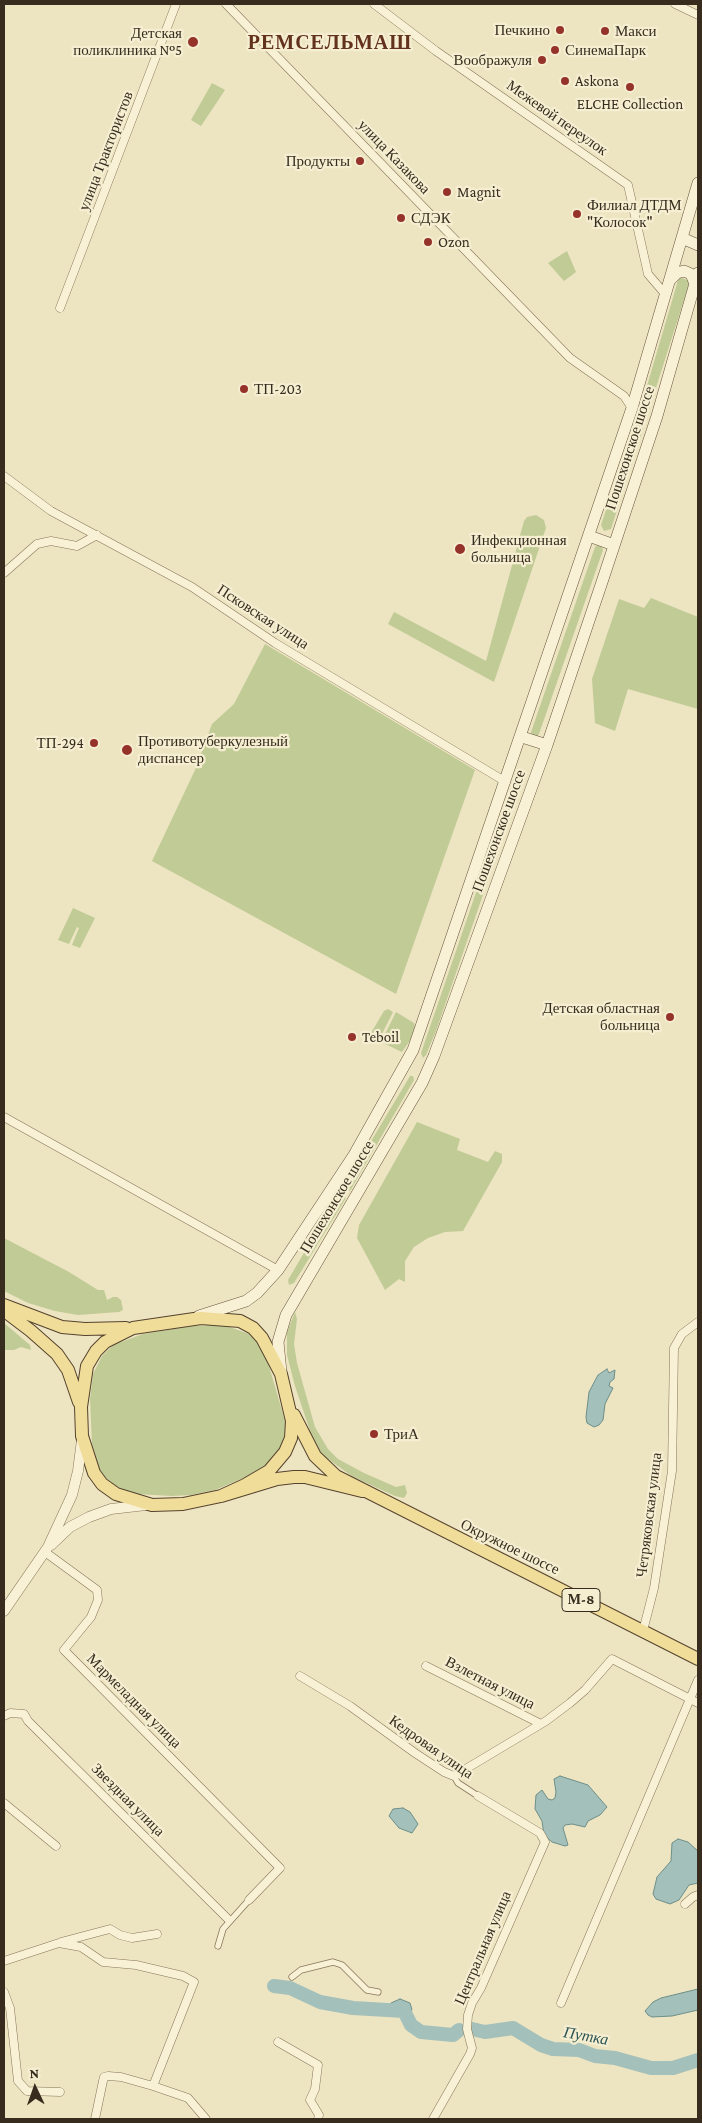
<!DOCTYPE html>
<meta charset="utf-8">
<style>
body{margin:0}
#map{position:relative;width:702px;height:2123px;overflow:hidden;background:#ede4c2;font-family:"Crimson Pro",serif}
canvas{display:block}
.frame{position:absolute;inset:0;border:5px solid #372c1e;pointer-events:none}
.north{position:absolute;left:10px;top:2063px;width:50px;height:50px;-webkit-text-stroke:4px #f5eed1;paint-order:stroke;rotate:357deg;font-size:14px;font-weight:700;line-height:20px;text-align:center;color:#372c1e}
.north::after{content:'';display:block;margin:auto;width:18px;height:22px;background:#372c1e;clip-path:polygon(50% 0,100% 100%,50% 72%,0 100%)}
</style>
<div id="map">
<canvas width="702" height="2123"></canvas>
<div class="frame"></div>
<div class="north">N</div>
</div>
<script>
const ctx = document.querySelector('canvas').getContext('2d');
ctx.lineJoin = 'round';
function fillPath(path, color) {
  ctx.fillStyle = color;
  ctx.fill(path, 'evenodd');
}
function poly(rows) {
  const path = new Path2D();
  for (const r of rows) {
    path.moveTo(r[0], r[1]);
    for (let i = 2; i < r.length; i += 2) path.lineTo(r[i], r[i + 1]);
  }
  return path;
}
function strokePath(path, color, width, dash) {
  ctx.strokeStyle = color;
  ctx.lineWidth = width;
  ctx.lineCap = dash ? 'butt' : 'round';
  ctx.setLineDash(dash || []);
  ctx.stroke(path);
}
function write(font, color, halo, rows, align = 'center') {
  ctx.font = font + ' "Crimson Pro",serif';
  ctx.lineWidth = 4.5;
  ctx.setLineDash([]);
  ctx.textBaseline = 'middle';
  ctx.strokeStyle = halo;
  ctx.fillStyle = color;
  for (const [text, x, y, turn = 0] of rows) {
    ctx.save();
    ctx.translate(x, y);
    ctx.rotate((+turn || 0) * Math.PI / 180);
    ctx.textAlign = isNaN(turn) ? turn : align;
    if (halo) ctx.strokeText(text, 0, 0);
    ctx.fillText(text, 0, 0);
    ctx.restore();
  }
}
const green = poly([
 [212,83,225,90,201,126,191,120],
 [567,251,576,272,564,281,548,263],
 [679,277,690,281,611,529,604,531,601,525,644,396],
 [536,515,544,520,546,528,494,682,388,624,394,612,486,661,524,521,527,517],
 [597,545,602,547,603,550,539,734,537,737,532,736,531,732,595,547],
 [651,598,698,617,698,709,628,689,615,731,595,723,592,679,619,599,644,608],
 [265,644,475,770,396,994,152,861,195,770,212,724,234,704],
 [507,802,514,805,436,1031,426,1055,423,1058,421,1053],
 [73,908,95,918,80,948,72,945,79,928,77,927,69,944,58,940],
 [388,1009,393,1012,378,1042,372,1038,371,1033,384,1011],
 [396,1012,414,1023,415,1027,411,1039,402,1052,381,1042],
 [410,1076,413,1076,414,1080,350,1191,343,1188],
 [417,1122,460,1139,457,1150,488,1162,495,1151,502,1154,502,1162,463,1231,445,1232,428,1238,414,1247,405,1261,405,1282,399,1279,385,1290,357,1238,359,1225],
 [339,1193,346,1198,294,1283,289,1285,288,1280],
 [4,1238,69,1272,98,1290,104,1290,107,1300,113,1297,117,1297,121,1300,123,1310,119,1312,78,1315,55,1311,28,1303,4,1291],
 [295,1312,297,1319,294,1344,297,1363,315,1427,328,1449,338,1459,364,1473,396,1487,405,1485,407,1493,404,1498,395,1496,353,1477,324,1456,314,1443,295,1386,287,1355,287,1332],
 [4,1323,30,1345,31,1350,21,1347,14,1350,4,1350],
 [215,1325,227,1326,249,1334,258,1343,267,1359,285,1421,285,1436,281,1447,269,1463,258,1472,215,1490,191,1495,172,1496,137,1494,117,1487,104,1476,99,1468,92,1444,90,1399,93,1374,102,1356,113,1345,143,1334,191,1326]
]);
const water = poly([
 [607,1369,609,1373,615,1370,614,1379,610,1382,609,1386,613,1388,605,1404,603,1420,599,1425,594,1427,587,1423,586,1417,589,1392,598,1375,607,1369],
 [560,1776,588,1785,607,1807,600,1815,588,1821,585,1827,572,1824,565,1825,563,1828,568,1845,565,1846,552,1842,544,1835,542,1821,535,1809,536,1795,542,1790,548,1799,552,1800,555,1798,556,1792,554,1779,560,1776],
 [403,1808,410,1812,418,1824,412,1833,399,1828,389,1816,393,1809,403,1808],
 [678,1839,688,1842,698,1851,698,1883,689,1885,679,1900,670,1904,656,1899,653,1894,657,1877,671,1861,672,1843,678,1839],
 [698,1989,698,2010,672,2016,652,2017,648,2015,645,2011,653,2002,661,1998,698,1989],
 [400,1999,410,2003,412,2010,405,2016,395,2015,388,2009,391,2003,400,1999]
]);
const river = poly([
 [274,1986,290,1988,320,2002,353,2008,404,2011,411,2025,421,2032,453,2035,459,2030],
 [472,2029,485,2032,513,2028,541,2045,553,2049,579,2050,595,2056,615,2058,651,2068,673,2068,698,2060]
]);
const pedestrian = poly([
 [454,1776,458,1783,478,1796],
 [218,1946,223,1929,249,1900],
 [292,1977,301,1970,333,1962,342,1965,367,1990,378,1992]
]);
const minor = poly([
 [226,4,570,358,624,396,632,408],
 [374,4,436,51,628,185,648,274,666,295],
 [675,4,698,15],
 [60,308,176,4],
 [4,476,51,511,192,587,275,643,506,782],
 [4,573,37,544,51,541,77,546,97,535],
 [4,1117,278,1270],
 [45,1552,97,1590,98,1600,91,1617,64,1650,280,1868,249,1900],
 [643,1631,654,1588,672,1471,674,1348,682,1334,698,1322],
 [426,1666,541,1724],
 [300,1676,350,1706,415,1753,444,1772,454,1776,546,1721,570,1703,585,1690,612,1659,698,1703],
 [4,1716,10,1713,24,1714,28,1721,229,1920],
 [4,1803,56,1846],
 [685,1904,693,1897,698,1895],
 [61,1942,110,1929,120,1935,132,1938,157,1934],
 [4,1961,59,1943,81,1947,103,1962,136,1965,183,1976,194,1982,153,2086],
 [4,1992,10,2008,18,2081,27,2091,60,2092],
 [561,2003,698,1680],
 [278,2042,318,2065,315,2089,310,2100,319,2115,318,2119],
 [95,2119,103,2081,104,2077,108,2076,121,2077,153,2086,188,2098,206,2119],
 [433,2119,470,2054,472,2048,467,2029,468,2015,472,2003,481,1988,545,1842,540,1833,478,1796]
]);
const tertiary = poly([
 [51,1545,70,1527,89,1517,111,1509,146,1505],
 [4,1611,48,1547,72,1495,78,1471,82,1440]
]);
const secondary = poly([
 [682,238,698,245],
 [670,280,677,273,684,271,691,274,695,284],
 [589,536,614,545],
 [522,737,547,745],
 [199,1316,246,1301,257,1293,278,1270,354,1155,413,1050,632,408,698,183],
 [281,1372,278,1342,286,1315,422,1083,434,1056,547,745,603,579,657,416,698,273]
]);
const primary = poly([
 [4,1305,62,1327,85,1329,126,1328],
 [6,1312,31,1331,57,1354,68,1370,79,1402],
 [294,1415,315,1456,336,1476,698,1659],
 [221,1496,245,1485,269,1471,285,1452,291,1438,292,1421,281,1374,262,1338,253,1328,240,1321,201,1318,133,1328,105,1342,96,1351,87,1366,81,1407,82,1436,94,1473,102,1484,116,1494,152,1505,183,1504,221,1496,277,1479,294,1477,305,1477,362,1491]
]);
const markers = [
 [560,30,5,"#95322a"],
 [605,31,5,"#95322a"],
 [193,42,6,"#95322a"],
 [555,50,5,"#95322a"],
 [542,60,5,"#95322a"],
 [565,81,5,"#95322a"],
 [630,87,5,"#95322a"],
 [360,161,5,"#95322a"],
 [447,192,5,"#95322a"],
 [577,214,5,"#95322a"],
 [401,218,5,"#95322a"],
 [428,242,5,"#95322a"],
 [244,389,5,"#95322a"],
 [460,549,6,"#95322a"],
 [94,743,5,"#95322a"],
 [127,750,6,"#95322a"],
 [670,1017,5,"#95322a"],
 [352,1037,5,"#95322a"],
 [374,1434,5,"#95322a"]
];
const shields = [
 [581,1600,38]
];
const shieldNames = [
 ["М-8",581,1600]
];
const poiNames = [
 ["Печкино",550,30,"right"],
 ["Макси",615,31],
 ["Детская",182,33,"right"],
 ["поликлиника №5",182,50,"right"],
 ["СинемаПарк",565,50],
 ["Воображуля",532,60,"right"],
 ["Askona",575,81],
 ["ELCHE Collection",630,104,"center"],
 ["Продукты",350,161,"right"],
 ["Magnit",457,192],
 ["Филиал ДТДМ",587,205],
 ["\"Колосок\"",587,222],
 ["СДЭК",411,218],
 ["Ozon",438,242],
 ["ТП-203",254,389],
 ["Инфекционная",471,540],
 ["больница",471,557],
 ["Противотуберкулезный",138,741],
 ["диспансер",138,758],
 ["ТП-294",84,743,"right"],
 ["Детская областная",660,1008,"right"],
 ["больница",660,1025,"right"],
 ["Teboil",362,1037],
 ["ТриА",384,1434]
];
const streetNames = [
 ["Межевой переулок",557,118,35],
 ["улица Трактористов",106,151,-69],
 ["улица Казакова",394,157,46],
 ["Пошехонское шоссе",630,448,-72],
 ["Псковская улица",263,617,33],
 ["Пошехонское шоссе",499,831,-70],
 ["Пошехонское шоссе",337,1197,-59],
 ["Четряковская улица",649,1515,-83],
 ["Окружное шоссе",510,1547,26],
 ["Взлетная улица",490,1683,27],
 ["Мармеладная улица",134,1701,45],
 ["Кедровая улица",431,1747,35],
 ["Звездная улица",128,1800,45],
 ["Центральная улица",483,1948,-67]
];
const waterNames = [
 ["Путка",586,2036,10]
];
const districtNames = [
 ["РЕМСЕЛЬМАШ",330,43]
];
fillPath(green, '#c1cb96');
fillPath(water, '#a4c0ba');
strokePath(water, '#6c8e88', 1);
strokePath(river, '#a4c0ba', 14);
strokePath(pedestrian, '#877559', 7);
strokePath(minor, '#877559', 9);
strokePath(tertiary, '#877559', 11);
strokePath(secondary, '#69563d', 12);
strokePath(primary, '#55432e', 14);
strokePath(pedestrian, '#f8f1d5', 5.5);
strokePath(minor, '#f8f1d5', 8);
strokePath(tertiary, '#f8f1d5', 10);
strokePath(secondary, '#f8f1d5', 11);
strokePath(primary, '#f0dd9a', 12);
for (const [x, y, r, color] of markers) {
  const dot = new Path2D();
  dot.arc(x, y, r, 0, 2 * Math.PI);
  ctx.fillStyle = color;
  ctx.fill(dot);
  strokePath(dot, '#f5eed1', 2);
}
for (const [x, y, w] of shields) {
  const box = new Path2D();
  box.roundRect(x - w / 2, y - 11.5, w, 23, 4);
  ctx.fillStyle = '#f5eed1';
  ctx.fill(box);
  strokePath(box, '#372c1e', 1);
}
write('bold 14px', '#372c1e', null, shieldNames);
write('15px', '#372c1e', '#f5eed1', poiNames, 'left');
write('15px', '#372c1e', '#f5eed1', streetNames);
write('italic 16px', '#2d5656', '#f5eed1', waterNames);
ctx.letterSpacing = '1px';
write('bold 20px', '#63321d', '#f5eed1', districtNames);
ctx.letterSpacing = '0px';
</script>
